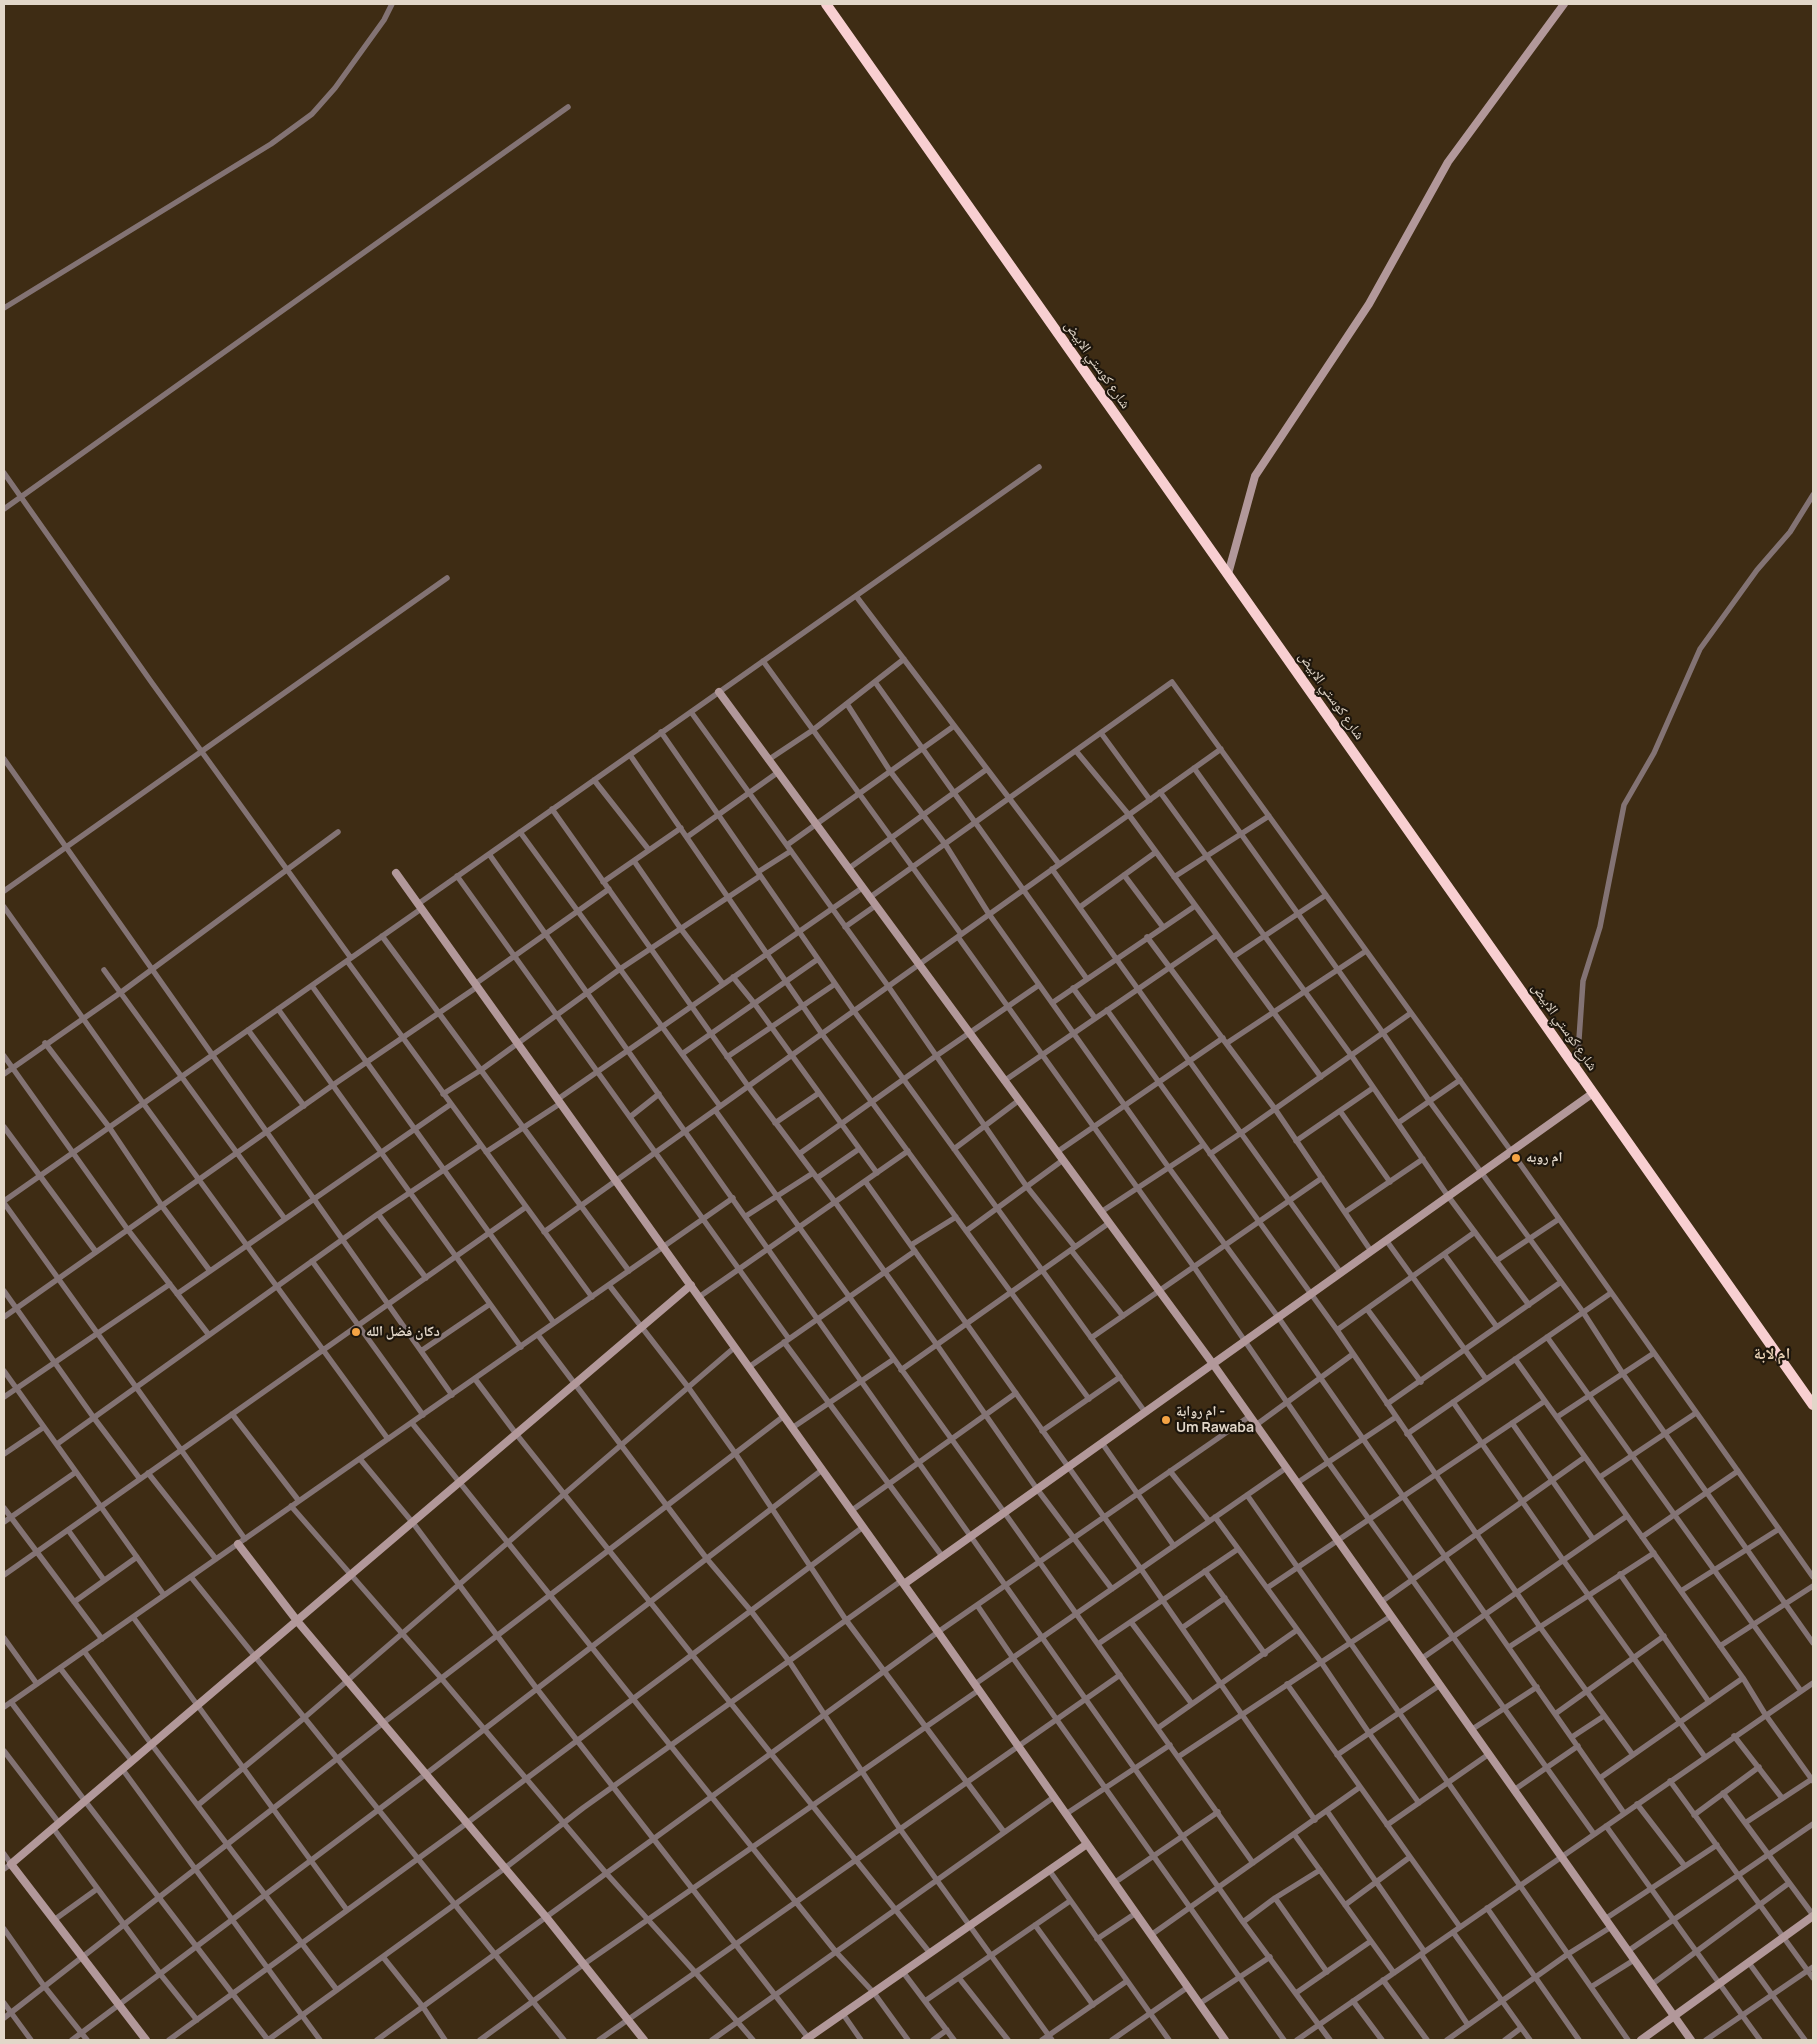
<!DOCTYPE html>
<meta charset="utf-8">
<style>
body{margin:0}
#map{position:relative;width:1817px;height:2044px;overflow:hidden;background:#3e2c14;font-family:Manrope,sans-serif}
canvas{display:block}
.frame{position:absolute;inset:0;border:5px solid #e2d7c9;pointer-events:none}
</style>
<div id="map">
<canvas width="1817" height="2044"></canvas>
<div class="frame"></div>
</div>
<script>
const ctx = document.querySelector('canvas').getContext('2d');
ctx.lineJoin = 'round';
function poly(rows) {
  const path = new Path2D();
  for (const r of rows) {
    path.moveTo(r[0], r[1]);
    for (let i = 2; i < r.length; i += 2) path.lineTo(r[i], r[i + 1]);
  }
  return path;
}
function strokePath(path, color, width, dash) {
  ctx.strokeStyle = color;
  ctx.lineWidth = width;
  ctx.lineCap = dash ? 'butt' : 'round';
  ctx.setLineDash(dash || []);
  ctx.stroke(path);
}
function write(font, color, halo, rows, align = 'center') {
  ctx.font = font + ' Manrope,"Noto Naskh Arabic",sans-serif';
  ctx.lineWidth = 4.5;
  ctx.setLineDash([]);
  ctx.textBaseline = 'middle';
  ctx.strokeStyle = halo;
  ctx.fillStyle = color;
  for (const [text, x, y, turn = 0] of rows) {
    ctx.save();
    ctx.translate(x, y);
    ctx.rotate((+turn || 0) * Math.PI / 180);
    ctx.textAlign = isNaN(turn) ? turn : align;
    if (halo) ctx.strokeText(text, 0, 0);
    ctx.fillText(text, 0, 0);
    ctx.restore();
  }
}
const street = poly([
 [4,308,271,144,312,114,335,88,384,20,392,4],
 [4,473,152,683,351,958],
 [4,509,568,107],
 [856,596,1059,864],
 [763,661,961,934],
 [875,682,1087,979],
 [847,704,890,771,945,844,989,914,1169,1168,1278,1317,1624,1813],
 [691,712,888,986,1027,1187,1075,1247],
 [661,732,854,1011,1145,1412],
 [1101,733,1150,800],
 [1076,751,1129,815,1321,1077],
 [630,755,822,1034,1089,1399],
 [4,759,452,1395],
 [768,760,813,730,904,659],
 [1194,768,1383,1033,1430,1102,1583,1312,1623,1374,1813,1643],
 [594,780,649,850],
 [1160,792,1351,1055,1448,1196,1529,1305],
 [552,809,748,1086,835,1202,937,1345,1037,1489,1112,1589],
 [520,832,720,1106],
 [687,837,777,773],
 [787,845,954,726],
 [489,854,1243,1922,1330,2040],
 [634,861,681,929,723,984],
 [848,869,987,769],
 [1052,869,1341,1273],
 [758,872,791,851],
 [1124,875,1163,927],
 [457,876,789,1339],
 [1174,877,1269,816],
 [603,882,681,828],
 [4,891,447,578],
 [869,898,1172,682,1511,1151,1813,1577],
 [418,904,1039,467],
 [4,907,143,1103,388,1439],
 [1080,907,1156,852],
 [845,927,875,906],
 [382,936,629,1271],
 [958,937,1194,1267,1328,1462,1594,1834],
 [1147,937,1275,1109,1371,1251],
 [1233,957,1326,895],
 [347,961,592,1297],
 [104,970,285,1219],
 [733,977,754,1003,877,1173],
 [475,984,609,889],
 [312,986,554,1323],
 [1073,988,1095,1018],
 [1052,1003,1195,906],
 [278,1009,521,1347],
 [1107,1010,1337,1330,1540,1627,1633,1755],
 [248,1030,304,1106],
 [45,1043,109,1127,162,1206,210,1271],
 [1227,1043,1366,951],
 [682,1054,818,959],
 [4,1056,128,1230,209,1335],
 [727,1057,835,984],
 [1577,1068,1583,981,1600,927,1624,805,1654,753,1700,649,1757,570,1790,532,1813,495],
 [4,1074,120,993,338,832],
 [1004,1081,1217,935],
 [443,1094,481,1070,620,969,760,876],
 [558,1099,862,888],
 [715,1110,1004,1512,1253,1863],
 [1340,1111,1390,1182],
 [630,1117,659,1094],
 [775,1123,819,1093],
 [1398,1123,1460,1080],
 [4,1127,96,1252],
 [1296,1141,1373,1088],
 [954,1149,1018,1101],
 [486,1152,561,1103],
 [1057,1152,1223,1038],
 [799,1154,936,1056,1039,985],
 [1210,1154,1241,1133,1411,1013],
 [817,1178,859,1149],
 [865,1181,1141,1569,1315,1820],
 [4,1201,421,909],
 [4,1203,245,1539],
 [1101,1212,1203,1145],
 [1345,1212,1423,1159],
 [378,1214,426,1278],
 [746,1216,813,1173],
 [966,1231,1063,1160],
 [544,1232,1221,749],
 [1386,1240,1486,1379],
 [911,1245,956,1217],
 [1071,1250,1123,1316],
 [1444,1254,1497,1327],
 [312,1261,423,1415],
 [1496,1261,1559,1219],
 [609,1285,688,1387,735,1453,846,1620,1004,1832],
 [4,1291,94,1418,140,1479],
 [177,1294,451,1104],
 [699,1297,908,1151],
 [1367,1309,1421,1382],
 [4,1317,333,1085,477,987],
 [1337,1330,1475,1232],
 [538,1335,707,1559,751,1611,789,1661,900,1829,1052,2040],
 [1547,1337,1801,1691],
 [1091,1338,1322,1178],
 [784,1342,942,1556],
 [421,1351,490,1304],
 [1515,1359,1743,1678,1765,1714,1813,1781],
 [749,1367,915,1251],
 [901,1370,1109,1223],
 [4,1371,164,1595],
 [475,1379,517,1435,930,1953],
 [4,1397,170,1284],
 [1453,1402,1563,1560,1705,1757],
 [1387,1404,1561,1282],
 [232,1414,299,1501],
 [1557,1417,1654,1353],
 [412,1423,836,1952,874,1993,908,2040],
 [1512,1423,1593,1539],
 [1256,1425,1353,1354],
 [792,1428,894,1359],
 [1042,1431,1120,1377],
 [1407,1434,1611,1293],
 [1102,1443,1174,1546],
 [57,1444,378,1214,481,1145],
 [4,1454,44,1427],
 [360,1459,413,1523,537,1689,810,2040],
 [1170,1471,1209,1521],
 [148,1473,216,1559],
 [1600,1477,1696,1413],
 [1297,1483,1396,1417],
 [1247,1495,1628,2040],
 [291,1506,441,1678,606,1873,695,1972,753,2040],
 [4,1508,102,1639],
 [851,1511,1016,1393],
 [1215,1517,1321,1662,1369,1733,1419,1803],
 [4,1522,76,1472],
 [68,1530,104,1580],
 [1642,1537,1738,1471],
 [1205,1571,1265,1654],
 [1620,1574,1709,1702],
 [4,1575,526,1207],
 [191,1577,564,2040],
 [1267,1588,1545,1401],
 [1681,1591,1779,1529],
 [74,1602,137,1557],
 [1381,1602,1585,1457],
 [977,1605,1013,1658,1284,2040],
 [133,1617,347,1910],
 [1131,1622,1192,1704],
 [1182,1628,1225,1598],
 [4,1638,37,1684],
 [1098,1644,1238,1549],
 [1720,1646,1813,1586],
 [1509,1647,1654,1553],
 [84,1651,152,1745,337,1990],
 [1421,1659,1627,1516],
 [60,1668,132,1761],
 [975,1684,1286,1468],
 [1287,1684,1460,1927],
 [11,1702,85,1801,268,2040],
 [4,1707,733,1198],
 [1555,1714,1664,1636],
 [1158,1728,1297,1630],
 [1471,1730,1537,1687],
 [1734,1736,1782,1798],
 [1572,1737,1604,1716],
 [4,1751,59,1823],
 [1337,1755,1440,1685],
 [1178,1757,1391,1616],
 [123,1770,320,2040],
 [1600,1778,1743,1678],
 [1670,1781,1813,1978],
 [1514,1790,1578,1746],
 [1723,1793,1813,1915],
 [1637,1804,1684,1865],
 [198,1805,304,1718,735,1347],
 [1327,1811,1424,1951],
 [1066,1814,1170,1745],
 [1694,1815,1759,1767],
 [1745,1823,1812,1779],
 [1387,1825,1489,1754],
 [1606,1826,1760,2040],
 [53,1828,161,1975,197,2020],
 [1294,1834,1394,1973],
 [4,1854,11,1864,4,1869],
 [1049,1870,1169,2040],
 [1114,1883,1218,1812],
 [1275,1898,1327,1972],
 [1345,1905,1410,1857],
 [1487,1908,1579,2040],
 [1605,1919,1717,1845],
 [54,1920,97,1889],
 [1243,1922,1275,1898,1320,1870],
 [1035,1925,1093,2005],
 [4,1929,44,1986,87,2040],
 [1453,1932,1530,2040],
 [1151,1935,1360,1787],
 [1097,1939,1136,1913],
 [1628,1951,1813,1824],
 [1421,1954,1468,2025],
 [383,1957,423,2007,445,2040],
 [1749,1963,1805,2040],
 [903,1972,954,2040],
 [959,1978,1008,2040],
 [1383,1980,1427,2040],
 [1651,1985,1789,1883],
 [1591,1987,1634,1960],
 [1296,1993,1371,1941],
 [925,2001,1070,1901],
 [1353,2001,1382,2040],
 [4,2003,31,2040],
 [1199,2004,1270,1957],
 [843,2014,861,2040],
 [4,2018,383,1723,784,1416],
 [72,2040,426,1774,822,1470],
 [169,2040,467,1823,863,1527],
 [268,2040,505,1868,583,1808,901,1581],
 [377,2040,938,1632,1250,1416],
 [480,2040,584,1964,979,1690],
 [599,2040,1120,1675],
 [712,2040,1054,1797],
 [933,2040,947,2030],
 [1042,2040,1127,1981],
 [1112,2040,1188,1987],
 [1297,2040,1813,1683],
 [1447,2040,1568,1954,1611,1927],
 [1505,2040,1521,2028],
 [1706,2040,1813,1967]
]);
const secondary = poly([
 [1228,574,1255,476,1369,304,1448,162,1564,4],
 [719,692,1213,1364,1691,2040],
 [396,873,938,1632,1225,2040],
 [238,1544,298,1622,546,1917,644,2040],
 [904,1584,1593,1093],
 [146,2040,11,1864,691,1285],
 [805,2040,1087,1844],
 [1641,2040,1813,1916]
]);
const highway = poly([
 [826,4,1813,1405]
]);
const markers = [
 [1516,1158,5,"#f4a344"],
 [356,1332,5,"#f4a344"],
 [1166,1420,5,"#f4a344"]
];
const streetNames = [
 ["شارع كوستي الابيض",1097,365,55],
 ["شارع كوستي الابيض",1331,696,55],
 ["شارع كوستي الابيض",1564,1027,55]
];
const poiNames = [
 ["ام روبه",1526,1158],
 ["دكان فضل الله",366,1332],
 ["ام روابة -",1176,1412],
 ["Um Rawaba",1176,1428]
];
const quarterNames = [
 ["ام لابة",1772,1355]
];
strokePath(street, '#837374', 5.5);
strokePath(secondary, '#b2989a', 8);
strokePath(highway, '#f8cfd1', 10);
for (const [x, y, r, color] of markers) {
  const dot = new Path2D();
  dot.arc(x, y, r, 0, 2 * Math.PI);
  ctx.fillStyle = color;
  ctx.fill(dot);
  strokePath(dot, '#1e160c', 2);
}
write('14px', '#e2d7c9', '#1e160c', streetNames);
write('bold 14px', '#e2d7c9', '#1e160c', poiNames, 'left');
write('bold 16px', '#e5ceb1', '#1e160c', quarterNames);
</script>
